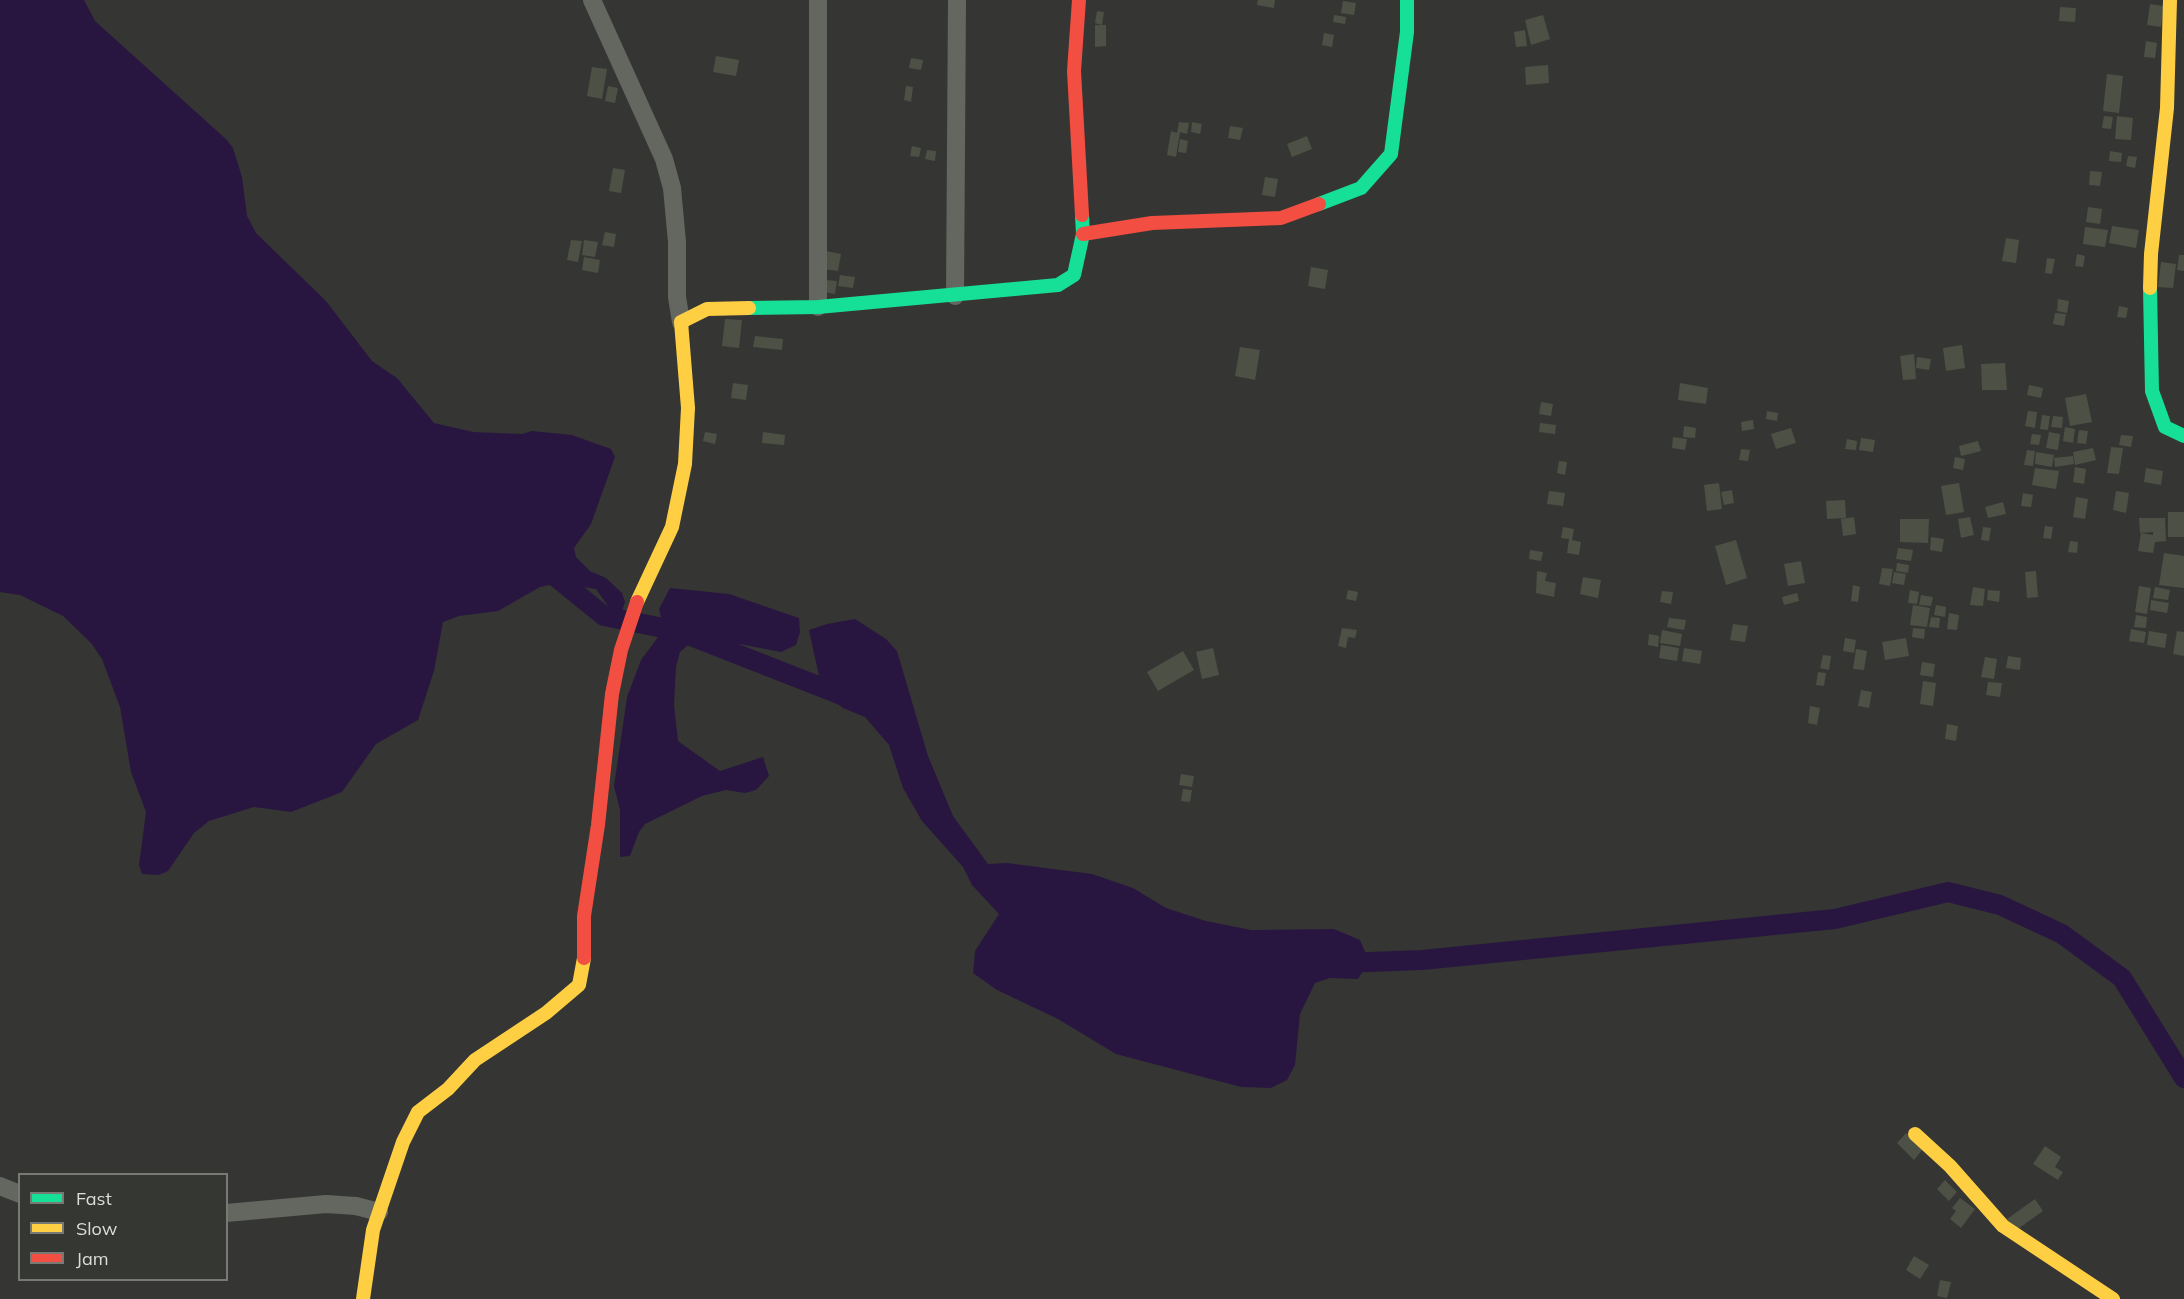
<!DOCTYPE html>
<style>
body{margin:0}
#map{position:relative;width:2184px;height:1299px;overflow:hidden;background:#353633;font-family:Mulish,sans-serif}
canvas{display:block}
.legend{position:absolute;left:18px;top:1173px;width:210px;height:108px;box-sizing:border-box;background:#353732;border:2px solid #787975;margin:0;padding:8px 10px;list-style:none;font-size:18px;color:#dcddda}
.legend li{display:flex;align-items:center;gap:12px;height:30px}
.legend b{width:30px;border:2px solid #787975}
</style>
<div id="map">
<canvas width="2184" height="1299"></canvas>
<ul class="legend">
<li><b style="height:8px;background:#16e098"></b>Fast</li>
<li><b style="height:8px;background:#ffcf43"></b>Slow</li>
<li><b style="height:8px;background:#f24e42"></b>Jam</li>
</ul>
</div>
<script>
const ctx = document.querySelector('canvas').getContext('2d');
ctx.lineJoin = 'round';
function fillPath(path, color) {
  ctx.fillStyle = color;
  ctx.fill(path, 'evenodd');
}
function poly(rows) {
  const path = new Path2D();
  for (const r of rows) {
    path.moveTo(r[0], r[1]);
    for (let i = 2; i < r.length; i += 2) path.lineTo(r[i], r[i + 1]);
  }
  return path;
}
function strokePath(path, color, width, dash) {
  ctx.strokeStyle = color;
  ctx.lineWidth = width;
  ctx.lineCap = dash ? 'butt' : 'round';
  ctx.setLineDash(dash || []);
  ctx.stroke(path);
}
const water = poly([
 [0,0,84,0,95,21,227,140,233,148,242,177,247,216,256,233,326,301,372,361,397,378,434,423,473,432,522,434,532,431,572,435,611,449,615,457,591,524,574,548,576,557,590,571,606,578,622,593,625,602,622,611,613,613,596,589,558,583,540,587,498,611,459,616,443,622,434,671,418,720,376,744,342,792,291,812,254,807,209,821,194,833,168,871,159,875,142,874,139,865,146,812,131,772,120,707,102,659,91,643,63,616,20,595,0,592],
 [670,588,729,594,799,618,800,632,796,645,781,652,713,639,695,639,680,652,676,667,674,705,678,741,720,771,763,757,769,776,756,790,745,793,726,790,702,796,645,824,639,832,630,856,620,857,620,810,614,786,627,697,641,660,664,629,659,609],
 [855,619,886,639,897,651,928,756,953,816,988,864,1007,863,1092,874,1133,888,1166,908,1206,921,1251,930,1334,929,1360,940,1369,961,1358,979,1330,978,1315,983,1300,1014,1295,1065,1287,1080,1271,1088,1241,1087,1116,1054,1058,1019,997,990,973,973,975,951,999,914,972,885,963,867,922,821,903,788,889,745,865,717,843,708,829,697,820,681,809,630,827,624]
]);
const canal = poly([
 [546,569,604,616,678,631,849,698],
 [1343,963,1422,960,1835,919,1948,892,2000,905,2062,934,2122,978,2184,1078]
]);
const building = poly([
 [1258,0,1275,0,1274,8,1257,5],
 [1343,1,1356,3,1354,15,1341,13],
 [2150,4,2164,6,2161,27,2147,25],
 [2060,7,2076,8,2075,22,2059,21],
 [1097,11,1104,12,1102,25,1095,23],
 [1334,15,1346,17,1345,24,1333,22],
 [1543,15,1550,39,1531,45,1525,20],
 [1095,25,1106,25,1106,46,1095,47],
 [1525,30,1527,46,1516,47,1514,32],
 [1324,33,1334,35,1332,47,1322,45],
 [2146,41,2157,43,2155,58,2144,57],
 [716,56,739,60,736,76,713,72],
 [911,58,923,60,921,70,909,68],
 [1548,65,1549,83,1526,85,1525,67],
 [592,67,607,69,602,99,587,96],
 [2107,74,2123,76,2119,113,2103,111],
 [608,86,618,88,615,103,605,101],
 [906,86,913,87,911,102,904,100],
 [2104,116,2113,117,2111,129,2102,128],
 [2117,116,2133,118,2131,140,2115,139],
 [1179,122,1189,123,1187,134,1180,132,1176,157,1167,155,1171,131,1177,133],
 [1192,122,1202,124,1200,134,1191,132],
 [1230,126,1243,128,1240,140,1228,138],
 [1307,136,1312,149,1292,157,1287,144],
 [1180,139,1188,141,1186,153,1178,152],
 [912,146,921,148,919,157,910,156],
 [927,150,936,151,935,161,925,159],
 [2110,151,2122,153,2121,162,2109,161],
 [2128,156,2137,157,2135,168,2126,166],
 [613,168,625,170,621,193,609,191],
 [2090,171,2102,172,2100,186,2089,185],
 [1265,177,1278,179,1275,197,1262,195],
 [2088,207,2102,209,2100,224,2086,222],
 [2112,226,2139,230,2136,248,2109,243],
 [2085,227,2108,230,2105,247,2083,244],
 [605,232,616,234,614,247,602,245],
 [2006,238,2019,240,2016,263,2002,261],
 [571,240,582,241,578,262,567,260],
 [584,240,598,242,595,257,582,255],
 [826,251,841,254,838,271,823,269],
 [2077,254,2085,256,2083,267,2075,266],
 [2179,255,2184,255,2184,271,2177,270],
 [584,257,600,260,598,273,582,270],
 [2047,258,2055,259,2052,274,2045,273],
 [2161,262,2176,264,2173,288,2158,287],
 [1311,267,1328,270,1325,289,1308,286],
 [840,275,855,277,853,288,838,286],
 [826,280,837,281,835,294,824,292],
 [2058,299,2069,301,2067,313,2057,311],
 [2119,306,2128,308,2126,318,2117,317],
 [2055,313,2066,314,2064,326,2053,324],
 [725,319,742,320,739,348,722,346],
 [755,336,783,339,782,350,753,347],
 [1962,345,1965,368,1946,371,1943,348],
 [1240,347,1260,350,1255,380,1235,376],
 [1914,354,1916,379,1903,380,1900,356],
 [1917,357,1931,359,1929,370,1916,368],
 [2005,363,2007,390,1982,390,1981,364],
 [733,383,748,385,746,400,731,398],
 [1680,383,1708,388,1706,404,1678,400],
 [2029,385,2043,388,2041,398,2027,395],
 [2086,394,2092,422,2070,426,2065,398],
 [1541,402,1553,404,1551,416,1539,414],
 [1767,411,1778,413,1777,421,1766,419],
 [2028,411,2037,412,2035,428,2025,426],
 [2042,415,2050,416,2048,430,2040,429],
 [2053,416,2063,417,2062,428,2051,427],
 [1753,420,1754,429,1742,431,1741,422],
 [1540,423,1556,425,1555,434,1539,432],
 [1684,426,1696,428,1695,438,1683,437],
 [2065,427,2075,429,2073,443,2063,441],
 [1791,428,1796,443,1776,449,1771,434],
 [2079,430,2088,431,2086,444,2077,443],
 [705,432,717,434,715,444,703,441],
 [763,432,785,435,784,445,762,443],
 [2049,432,2060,434,2058,450,2046,448],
 [2032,434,2041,435,2039,445,2030,444],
 [2121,435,2133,436,2131,447,2119,445],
 [1673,437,1687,439,1685,450,1672,448],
 [1861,438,1875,440,1873,452,1859,450],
 [1847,439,1857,441,1856,450,1845,449],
 [1978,441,1981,451,1961,456,1959,446],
 [2111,447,2123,448,2119,474,2107,473],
 [2093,448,2096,460,2075,465,2073,452],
 [1741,449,1750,450,1748,461,1739,460],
 [2027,450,2035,451,2033,466,2024,465],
 [2036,452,2054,455,2052,467,2035,464],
 [2073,456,2074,464,2055,467,2054,458],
 [1955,457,1965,459,1963,470,1953,468],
 [1559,461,1567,462,1565,475,1557,473],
 [2075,467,2086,469,2084,484,2073,482],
 [2035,468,2059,471,2056,489,2032,485],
 [2146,468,2163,471,2161,485,2144,482],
 [1719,483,1722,509,1707,511,1704,485],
 [1959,483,1964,512,1946,515,1941,486],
 [1732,490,1734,503,1724,505,1721,492],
 [1549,491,1565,493,1563,506,1547,504],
 [2116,491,2129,493,2126,513,2113,510],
 [2023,493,2033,495,2031,507,2021,506],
 [2076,497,2088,499,2085,519,2073,517],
 [1845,500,1846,518,1827,519,1826,501],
 [2003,502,2006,514,1988,518,1985,507],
 [2168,512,2184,512,2184,537,2168,537],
 [1854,517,1856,534,1843,536,1841,519],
 [1970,517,1974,535,1961,538,1958,519],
 [2139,518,2165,518,2166,541,2155,542,2153,553,2138,551,2141,533,2153,535,2153,532,2140,533],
 [1900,519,1929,519,1928,543,1900,542],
 [2045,526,2053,527,2051,539,2043,538],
 [1563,527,1574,529,1572,540,1581,542,1579,555,1567,553,1569,539,1561,538],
 [1983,527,1991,528,1989,541,1981,540],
 [1931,537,1944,539,1942,552,1930,550],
 [1736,540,1747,578,1726,585,1715,546],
 [2070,541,2078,542,2077,553,2068,552],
 [1898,548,1913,550,1911,561,1896,559],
 [1530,550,1543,552,1541,561,1529,559],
 [2164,553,2184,556,2184,588,2159,585],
 [1801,561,1805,583,1788,586,1784,564],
 [1897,563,1909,565,1908,573,1896,571],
 [1882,568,1893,569,1890,586,1879,584],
 [1537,571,1547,573,1545,581,1556,583,1554,597,1536,593],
 [2036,571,2038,597,2027,598,2025,572],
 [1894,572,1906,574,1904,585,1892,583],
 [1583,577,1601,580,1598,598,1580,594],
 [1853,585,1860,587,1858,602,1851,601],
 [2139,586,2151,588,2147,614,2135,612],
 [1973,587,1985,589,1983,606,1970,605],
 [2155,587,2170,590,2168,600,2153,598],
 [1348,590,1358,592,1356,601,1346,599],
 [1910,590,1919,592,1917,604,1908,603],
 [1988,590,2000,591,1999,602,1987,600],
 [1662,591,1673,592,1671,604,1660,602],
 [1797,593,1799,601,1784,605,1782,597],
 [1921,595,1933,597,1931,606,1919,605],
 [2151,600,2169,603,2167,613,2150,610],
 [1913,605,1930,608,1927,627,1910,625],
 [1936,605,1946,607,1945,617,1934,615],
 [1949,613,1959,615,1957,630,1947,629],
 [2136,615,2147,617,2146,628,2134,627],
 [1931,617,1940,618,1939,628,1929,627],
 [1669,618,1686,620,1684,630,1667,627],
 [1733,624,1748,626,1745,642,1730,640],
 [1342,628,1357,630,1355,638,1348,637,1346,648,1338,646],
 [1913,628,1925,629,1924,639,1912,637],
 [2131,629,2146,632,2144,643,2129,641],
 [1662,630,1682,634,1680,646,1660,643],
 [2149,631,2167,634,2165,648,2147,645],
 [2177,631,2184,632,2184,656,2173,654],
 [1649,634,1659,636,1658,647,1648,645],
 [1845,638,1856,640,1854,653,1843,651],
 [1906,638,1909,656,1885,660,1882,642],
 [1661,645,1679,648,1677,661,1659,658],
 [1213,648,1219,675,1202,679,1196,652],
 [1684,648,1702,651,1700,664,1682,661],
 [1856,649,1867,651,1864,670,1853,669],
 [1183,651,1194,670,1158,691,1147,672],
 [1823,655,1831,656,1829,670,1820,668],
 [2008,656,2021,658,2020,670,2006,668],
 [1985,657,1997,659,1994,679,1981,677],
 [1922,662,1935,664,1933,677,1920,675],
 [1818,672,1826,673,1824,686,1816,685],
 [1923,681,1936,683,1933,706,1920,704],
 [1988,682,2002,683,2000,697,1986,695],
 [1861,690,1872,692,1869,708,1858,706],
 [1810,706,1820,708,1817,725,1808,723],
 [1947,724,1958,726,1956,741,1945,739],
 [1181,774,1194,776,1192,787,1179,785],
 [1183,789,1192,790,1190,802,1181,801],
 [1906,1133,1923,1149,1914,1160,1897,1143],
 [2045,1146,2061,1157,2055,1167,2063,1172,2058,1180,2033,1164],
 [1945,1180,1957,1192,1949,1201,1937,1189],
 [1960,1198,1975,1209,1961,1228,1950,1219,1956,1211,1952,1208],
 [2035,1199,2043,1211,2015,1231,2007,1219],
 [1914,1256,1929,1265,1920,1279,1906,1270],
 [1940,1280,1951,1282,1947,1298,1937,1296]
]);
const street = poly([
 [592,0,664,159,672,188,677,242,677,297,681,322],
 [955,296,957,0],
 [818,307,818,0],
 [0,1186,20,1194],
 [226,1213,326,1204,356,1206,379,1212]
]);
const fast = poly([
 [1319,204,1361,188,1391,154,1407,32,1407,0],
 [2150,288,2152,391,2165,427,2184,436],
 [749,308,818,307,1058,285,1074,275,1083,234,1082,215]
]);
const slow = poly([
 [2150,288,2151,254,2167,108,2170,0],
 [637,602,672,527,685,464,688,408,681,322,707,309,749,308],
 [1915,1134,1950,1166,2003,1226,2113,1299],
 [363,1299,373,1230,403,1142,418,1112,448,1089,475,1060,546,1013,579,985,584,958]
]);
const jam = poly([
 [1079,0,1074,71,1082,215],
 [1083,234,1152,223,1281,218,1319,204],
 [584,958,584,916,598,825,612,694,621,650,637,602]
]);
fillPath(water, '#291640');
strokePath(canal, '#291640', 20);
fillPath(building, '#4c5045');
strokePath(street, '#646760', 18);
strokePath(fast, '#16e098', 14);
strokePath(slow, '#ffcf43', 14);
strokePath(jam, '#f24e42', 14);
</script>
